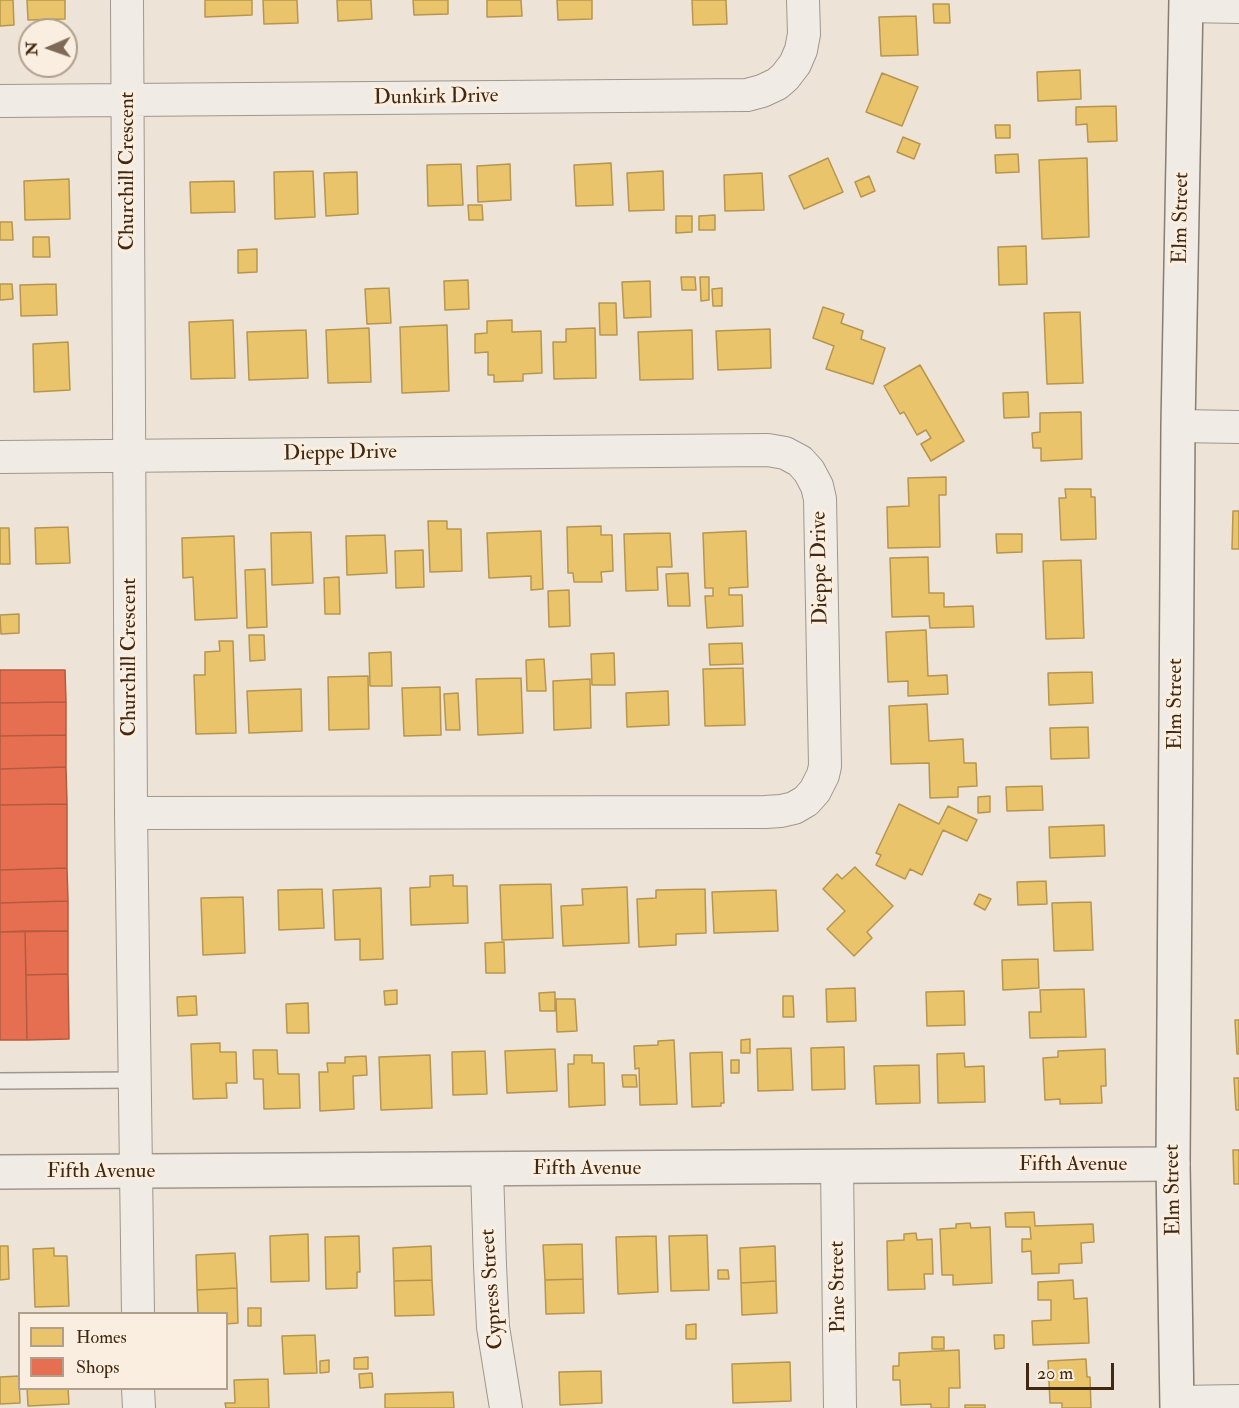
<!DOCTYPE html>
<style>
body{margin:0}
#map{position:relative;width:1239px;height:1408px;overflow:hidden;background:#ede4d7;font-family:"IM FELL Double Pica",serif}
canvas{display:block}
.legend{position:absolute;left:18px;top:1312px;width:210px;height:78px;box-sizing:border-box;background:#f9eedf;border:2px solid #b09f8d;margin:0;padding:8px 10px;list-style:none;font-size:18px;color:#432811}
.legend li{display:flex;align-items:center;gap:12px;height:30px}
.legend b{width:30px;border:2px solid #b09f8d}
.north{position:absolute;left:18px;top:18px;width:60px;height:60px;box-sizing:border-box;background:#f9eedf;border:2px solid #b09f8d;border-radius:50%;rotate:268deg;font-size:16px;font-weight:700;line-height:24px;text-align:center;color:#432811}
.north::after{content:'';display:block;margin:auto;width:21px;height:27px;background:#7e6a56;clip-path:polygon(50% 0,100% 100%,50% 72%,0 100%)}
.scale{position:absolute;left:1026px;top:1363px;width:88px;height:27px;box-sizing:border-box;border:3px solid #432811;border-top:0;padding-left:8px;font-size:18px;line-height:21px;white-space:nowrap;color:#432811;-webkit-text-stroke:4px #f9eedf;paint-order:stroke}
</style>
<div id="map">
<canvas width="1239" height="1408"></canvas>
<ul class="legend">
<li><b style="height:16px;background:#e9c46a"></b>Homes</li>
<li><b style="height:16px;background:#e76f51"></b>Shops</li>
</ul>
<div class="north">N</div>
<div class="scale">20 m</div>
</div>
<script>
const ctx = document.querySelector('canvas').getContext('2d');
ctx.lineJoin = 'round';
function fillPath(path, color) {
  ctx.fillStyle = color;
  ctx.fill(path, 'evenodd');
}
function poly(rows) {
  const path = new Path2D();
  for (const r of rows) {
    path.moveTo(r[0], r[1]);
    for (let i = 2; i < r.length; i += 2) path.lineTo(r[i], r[i + 1]);
  }
  return path;
}
function strokePath(path, color, width, dash) {
  ctx.strokeStyle = color;
  ctx.lineWidth = width;
  ctx.lineCap = dash ? 'butt' : 'round';
  ctx.setLineDash(dash || []);
  ctx.stroke(path);
}
function write(font, color, halo, rows, align = 'center') {
  ctx.font = font + ' "IM FELL Double Pica",serif';
  ctx.lineWidth = 6;
  ctx.setLineDash([]);
  ctx.textBaseline = 'middle';
  ctx.strokeStyle = halo;
  ctx.fillStyle = color;
  for (const [text, x, y, turn = 0] of rows) {
    ctx.save();
    ctx.translate(x, y);
    ctx.rotate((+turn || 0) * Math.PI / 180);
    ctx.textAlign = isNaN(turn) ? turn : align;
    if (halo) ctx.strokeText(text, 0, 0);
    ctx.fillText(text, 0, 0);
    ctx.restore();
  }
}
const homes = poly([
 [0,0,13,0,14,25,0,26,0,0],
 [27,0,65,0,65,19,28,20,27,0],
 [205,0,252,0,252,15,205,17,205,0],
 [263,0,297,0,298,23,264,24,263,0],
 [337,0,371,0,372,19,338,21,337,0],
 [413,0,448,0,448,14,414,15,413,0],
 [487,0,521,0,522,16,487,17,487,0],
 [557,0,592,0,592,19,558,20,557,0],
 [692,0,726,0,727,24,693,25,692,0],
 [933,4,949,4,950,23,934,23,933,4],
 [916,16,918,55,881,56,879,17,916,16],
 [1080,70,1081,99,1038,101,1037,72,1080,70],
 [882,73,918,87,902,126,866,112,882,73],
 [1116,106,1117,141,1088,142,1087,124,1076,125,1076,107,1116,106],
 [995,125,1010,125,1010,138,996,138,995,125],
 [903,137,920,144,914,159,897,152,903,137],
 [1018,154,1019,172,996,173,995,155,1018,154],
 [828,158,843,192,804,209,789,176,828,158],
 [1087,158,1089,237,1042,239,1039,160,1087,158],
 [611,163,613,205,576,206,574,165,611,163],
 [461,164,463,205,428,206,427,165,461,164],
 [510,164,511,200,478,202,477,166,510,164],
 [313,171,315,217,275,219,274,172,313,171],
 [663,171,664,210,629,211,627,173,663,171],
 [357,172,358,214,326,216,324,173,357,172],
 [762,173,764,210,725,211,724,175,762,173],
 [869,176,875,191,861,197,855,182,869,176],
 [69,179,70,219,25,220,24,181,69,179],
 [234,181,235,212,191,213,190,182,234,181],
 [468,205,482,205,483,220,469,220,468,205],
 [715,215,715,230,699,230,699,216,715,215],
 [676,216,692,216,692,232,676,233,676,216],
 [0,222,12,222,13,240,0,240,0,222],
 [33,237,49,237,50,257,33,257,33,237],
 [1026,246,1027,284,999,285,998,247,1026,246],
 [257,249,257,272,238,273,238,250,257,249],
 [681,277,695,277,696,290,682,290,681,277],
 [700,277,709,277,709,300,701,301,700,277],
 [468,280,469,309,445,310,444,281,468,280],
 [650,281,651,317,624,318,622,282,650,281],
 [0,284,12,284,13,299,0,300,0,284],
 [56,284,57,315,21,316,20,285,56,284],
 [389,288,391,323,367,324,365,289,389,288],
 [722,288,722,306,713,306,712,289,722,288],
 [599,303,616,303,617,335,600,335,599,303],
 [823,307,844,314,841,323,863,331,861,339,885,348,873,384,826,369,834,346,813,338,823,307],
 [1080,312,1083,383,1047,384,1044,313,1080,312],
 [233,320,235,378,191,379,189,322,233,320],
 [512,320,512,332,541,331,542,373,523,374,523,381,494,382,494,375,488,375,488,352,475,353,475,334,487,333,487,321,512,320],
 [447,325,449,391,402,393,400,327,447,325],
 [369,328,371,382,328,383,326,330,369,328],
 [595,328,596,378,554,379,553,342,566,342,566,329,595,328],
 [770,329,771,368,718,370,716,331,770,329],
 [306,330,308,378,249,380,247,332,306,330],
 [692,330,693,379,640,380,638,332,692,330],
 [68,342,70,390,34,392,33,344,68,342],
 [920,365,964,441,931,461,921,444,931,438,926,430,917,435,904,412,900,414,884,386,920,365],
 [1028,392,1029,417,1004,418,1003,393,1028,392],
 [1081,412,1082,459,1041,461,1041,448,1033,448,1032,433,1040,432,1040,413,1081,412],
 [946,477,946,495,939,495,940,547,888,548,887,507,909,506,908,478,946,477],
 [1065,489,1091,489,1091,497,1095,497,1096,539,1061,540,1059,498,1066,498,1065,489],
 [1233,511,1239,511,1239,549,1232,549,1233,511],
 [428,521,447,521,447,529,461,529,462,571,430,572,428,521],
 [601,526,601,535,612,535,613,571,601,572,602,582,574,582,573,573,568,573,567,527,601,526],
 [68,527,70,563,36,564,35,528,68,527],
 [0,528,9,528,10,564,0,564,0,528],
 [541,531,543,589,531,590,531,576,489,578,487,533,541,531],
 [746,531,748,587,729,588,729,595,742,595,743,626,707,628,705,596,713,596,713,588,705,588,703,533,746,531],
 [311,532,313,583,272,585,271,533,311,532],
 [670,533,672,567,657,567,658,590,626,591,624,534,670,533],
 [996,534,1022,534,1022,552,997,553,996,534],
 [385,535,387,573,347,575,346,536,385,535],
 [234,536,237,618,195,620,193,577,183,578,182,538,234,536],
 [423,550,424,587,396,588,395,551,423,550],
 [928,557,929,593,944,593,944,607,973,606,974,627,930,628,929,616,892,617,890,558,928,557],
 [1081,560,1084,638,1046,639,1043,561,1081,560],
 [265,569,267,627,247,628,245,570,265,569],
 [688,573,690,606,668,606,666,574,688,573],
 [339,577,340,614,325,614,324,578,339,577],
 [569,590,570,626,549,627,548,591,569,590],
 [19,614,19,633,1,634,0,615,19,614],
 [926,630,928,676,947,675,948,694,908,696,908,681,888,682,886,632,926,630],
 [249,635,264,635,265,660,250,661,249,635],
 [219,641,233,641,236,733,196,734,194,675,205,675,205,652,220,651,219,641],
 [742,643,743,664,710,665,709,644,742,643],
 [391,652,392,686,370,686,369,653,391,652],
 [614,653,615,685,592,685,591,654,614,653],
 [544,659,546,691,527,691,526,660,544,659],
 [743,668,745,725,705,726,703,669,743,668],
 [1092,672,1093,703,1049,705,1048,673,1092,672],
 [368,676,369,729,329,730,328,677,368,676],
 [521,678,523,733,478,735,476,679,521,678],
 [590,679,591,728,554,730,553,681,590,679],
 [440,687,441,735,404,736,402,688,440,687],
 [301,689,302,731,249,733,247,691,301,689],
 [668,691,669,725,627,727,626,693,668,691],
 [458,693,460,730,446,730,444,694,458,693],
 [927,704,929,741,963,739,964,763,976,763,977,786,958,787,958,797,930,798,929,763,891,764,889,706,927,704],
 [1088,727,1089,758,1051,759,1050,728,1088,727],
 [1042,786,1043,810,1007,811,1006,787,1042,786],
 [990,796,990,812,978,813,978,797,990,796],
 [899,804,939,824,948,806,977,820,967,841,943,830,922,875,910,869,905,879,876,865,881,855,876,853,899,804],
 [1104,825,1105,856,1050,858,1049,827,1104,825],
 [855,867,893,906,867,932,872,938,854,956,827,929,845,911,823,889,837,874,842,879,855,867],
 [453,875,453,886,467,886,468,923,411,925,410,888,430,887,430,876,453,875],
 [1046,881,1047,904,1018,905,1017,882,1046,881],
 [551,884,553,938,502,940,500,885,551,884],
 [627,887,629,943,563,946,561,906,583,905,582,889,627,887],
 [381,888,383,959,360,960,360,939,335,940,333,890,381,888],
 [322,889,324,928,279,930,278,890,322,889],
 [705,889,706,933,676,934,676,945,639,947,637,899,656,898,656,890,705,889],
 [776,890,778,931,714,933,712,892,776,890],
 [979,894,991,899,985,910,974,904,979,894],
 [243,897,245,953,203,955,201,898,243,897],
 [1091,902,1093,950,1054,951,1052,903,1091,902],
 [504,942,505,973,486,973,485,943,504,942],
 [1038,959,1039,988,1003,990,1002,960,1038,959],
 [855,988,856,1021,827,1022,826,989,855,988],
 [1084,989,1086,1037,1030,1038,1029,1012,1041,1012,1040,990,1084,989],
 [397,990,397,1004,385,1005,384,991,397,990],
 [964,991,965,1025,927,1026,926,992,964,991],
 [555,992,555,1011,540,1011,539,993,555,992],
 [196,996,197,1015,178,1016,177,997,196,996],
 [783,996,793,996,794,1017,783,1017,783,996],
 [556,999,575,999,577,1031,557,1032,556,999],
 [308,1003,309,1033,287,1033,286,1004,308,1003],
 [1235,1020,1239,1020,1239,1054,1237,1054,1235,1020],
 [750,1039,750,1053,741,1053,741,1040,750,1039],
 [674,1040,677,1104,640,1105,639,1068,635,1069,634,1046,658,1045,658,1041,674,1040],
 [220,1043,220,1052,236,1052,237,1083,226,1083,227,1098,193,1099,191,1044,220,1043],
 [844,1047,845,1089,812,1090,811,1048,844,1047],
 [791,1048,793,1090,758,1091,757,1049,791,1048],
 [555,1049,557,1091,507,1093,505,1051,555,1049],
 [1105,1049,1106,1086,1101,1086,1102,1103,1060,1104,1060,1099,1045,1100,1043,1058,1058,1057,1058,1051,1105,1049],
 [253,1050,277,1050,278,1074,299,1074,300,1108,264,1109,263,1079,254,1079,253,1050],
 [485,1051,487,1094,453,1095,452,1052,485,1051],
 [722,1052,724,1103,721,1103,721,1106,692,1107,690,1053,722,1052],
 [964,1053,965,1067,984,1066,985,1102,938,1103,937,1054,964,1053],
 [430,1055,432,1108,381,1110,379,1057,430,1055],
 [574,1055,592,1055,592,1063,604,1063,605,1105,569,1107,568,1064,574,1064,574,1055],
 [366,1056,367,1075,353,1076,354,1109,320,1111,319,1072,328,1072,327,1063,345,1063,345,1057,366,1056],
 [731,1060,739,1060,739,1073,731,1073,731,1060],
 [919,1065,920,1103,876,1104,874,1066,919,1065],
 [622,1075,636,1075,637,1087,623,1087,622,1075],
 [1234,1078,1239,1078,1239,1110,1236,1110,1234,1078],
 [1233,1150,1239,1150,1239,1184,1234,1184,1233,1150],
 [1034,1212,1035,1226,1093,1224,1094,1242,1081,1243,1082,1263,1059,1264,1059,1273,1032,1274,1031,1251,1022,1252,1022,1239,1031,1239,1030,1227,1006,1227,1005,1213,1034,1212],
 [970,1223,971,1228,990,1227,992,1283,953,1285,953,1275,942,1275,940,1229,956,1228,956,1224,970,1223],
 [916,1233,917,1240,932,1239,933,1274,924,1274,925,1289,888,1290,887,1241,904,1240,904,1234,916,1233],
 [308,1234,309,1281,271,1282,270,1236,308,1234],
 [707,1235,709,1290,671,1291,669,1236,707,1235],
 [359,1236,360,1272,357,1272,357,1288,326,1289,325,1237,359,1236],
 [656,1236,658,1292,618,1294,616,1237,656,1236],
 [582,1244,583,1279,545,1280,543,1245,582,1244],
 [0,1246,8,1246,9,1279,0,1280,0,1246],
 [431,1246,432,1280,394,1281,393,1248,431,1246],
 [775,1246,776,1281,741,1283,740,1248,775,1246],
 [54,1248,54,1256,67,1256,69,1306,35,1307,33,1249,54,1248],
 [235,1253,237,1288,197,1290,196,1255,235,1253],
 [718,1270,728,1270,729,1279,718,1279,718,1270],
 [583,1279,584,1313,546,1314,545,1280,583,1279],
 [432,1280,434,1315,395,1316,394,1281,432,1280],
 [1073,1280,1074,1299,1087,1298,1089,1343,1033,1345,1032,1321,1051,1320,1051,1300,1038,1300,1038,1282,1073,1280],
 [776,1281,777,1313,742,1315,741,1283,776,1281],
 [237,1288,238,1323,226,1324,226,1314,198,1314,197,1290,237,1288],
 [248,1308,261,1308,261,1326,248,1326,248,1308],
 [696,1324,696,1339,686,1339,686,1325,696,1324],
 [315,1335,317,1373,284,1374,282,1336,315,1335],
 [994,1335,1004,1335,1004,1348,995,1349,994,1335],
 [932,1337,944,1337,944,1349,932,1349,932,1337],
 [959,1350,960,1388,949,1388,949,1408,931,1408,931,1404,901,1405,900,1380,893,1380,893,1366,899,1366,899,1353,959,1350],
 [368,1357,368,1369,354,1369,354,1358,368,1357],
 [1086,1359,1087,1377,1090,1377,1091,1408,1062,1408,1062,1403,1050,1403,1048,1361,1086,1359],
 [329,1360,329,1372,320,1373,320,1361,329,1360],
 [790,1362,791,1401,733,1403,732,1364,790,1362],
 [601,1371,602,1403,560,1405,559,1372,601,1371],
 [372,1373,373,1387,360,1388,359,1374,372,1373],
 [19,1376,20,1403,0,1404,0,1377,19,1376],
 [268,1379,269,1408,226,1408,225,1403,235,1403,234,1380,268,1379],
 [27,1388,68,1388,69,1404,28,1406,27,1388],
 [453,1392,454,1408,385,1408,385,1394,453,1392],
 [965,1405,985,1405,985,1408,965,1408,965,1405]
]);
const shops = poly([
 [0,670,65,670,66,702,0,703,0,670],
 [66,702,66,735,0,736,0,703,66,702],
 [66,735,66,767,0,769,0,736,66,735],
 [66,767,67,804,0,805,0,769,66,767],
 [67,804,67,868,0,870,0,805,67,804],
 [67,868,68,901,0,903,0,870,67,868],
 [68,901,68,931,0,932,0,903,68,901],
 [25,931,27,1040,0,1040,0,932,25,931],
 [25,931,68,931,68,974,26,975,25,931],
 [68,974,69,1039,27,1040,26,975,68,974]
]);
const service = poly([
 [0,1081,135,1080]
]);
const minor = poly([
 [127,0,131,813,138,1314],
 [1186,6,1239,7],
 [0,101,747,95,762,91,777,84,785,77,795,64,801,50,804,34,803,0],
 [1178,426,1239,427],
 [0,457,768,450,785,453,800,461,809,471,817,486,820,499,825,766,823,775,815,791,806,801,794,808,781,811,765,812,131,813],
 [837,1167,840,1408],
 [487,1169,490,1266,493,1327,506,1408],
 [138,1388,139,1408],
 [1177,1402,1239,1401]
]);
const tertiary = poly([
 [0,1172,1173,1164]
]);
const secondary = poly([
 [1177,1408,1173,1164,1178,426,1186,0]
]);
const streetNames = [
 ["Dunkirk Drive",436,98,-1],
 ["Churchill Crescent",128,171,-90],
 ["Elm Street",1182,218,-89],
 ["Dieppe Drive",340,454,-1],
 ["Dieppe Drive",821,568,-91],
 ["Churchill Crescent",130,657,-90],
 ["Elm Street",1176,704,-90],
 ["Fifth Avenue",1073,1165],
 ["Fifth Avenue",587,1169],
 ["Fifth Avenue",101,1172],
 ["Elm Street",1174,1190,-91],
 ["Pine Street",839,1287,-91],
 ["Cypress Street",493,1289,-94]
];
fillPath(homes, '#e9c46a');
strokePath(homes, '#b7954f', 1.5);
fillPath(shops, '#e76f51');
strokePath(shops, '#b65a3e', 1.5);
strokePath(service, '#9f978d', 18);
strokePath(minor, '#9f978d', 34);
strokePath(tertiary, '#9f978d', 36);
strokePath(secondary, '#877d73', 36);
strokePath(service, '#f0ece5', 15);
strokePath(minor, '#f0ece5', 32);
strokePath(tertiary, '#f0ece5', 33);
strokePath(secondary, '#f0ece5', 33);
write('21px', '#432811', '#f9eedf', streetNames);
</script>
